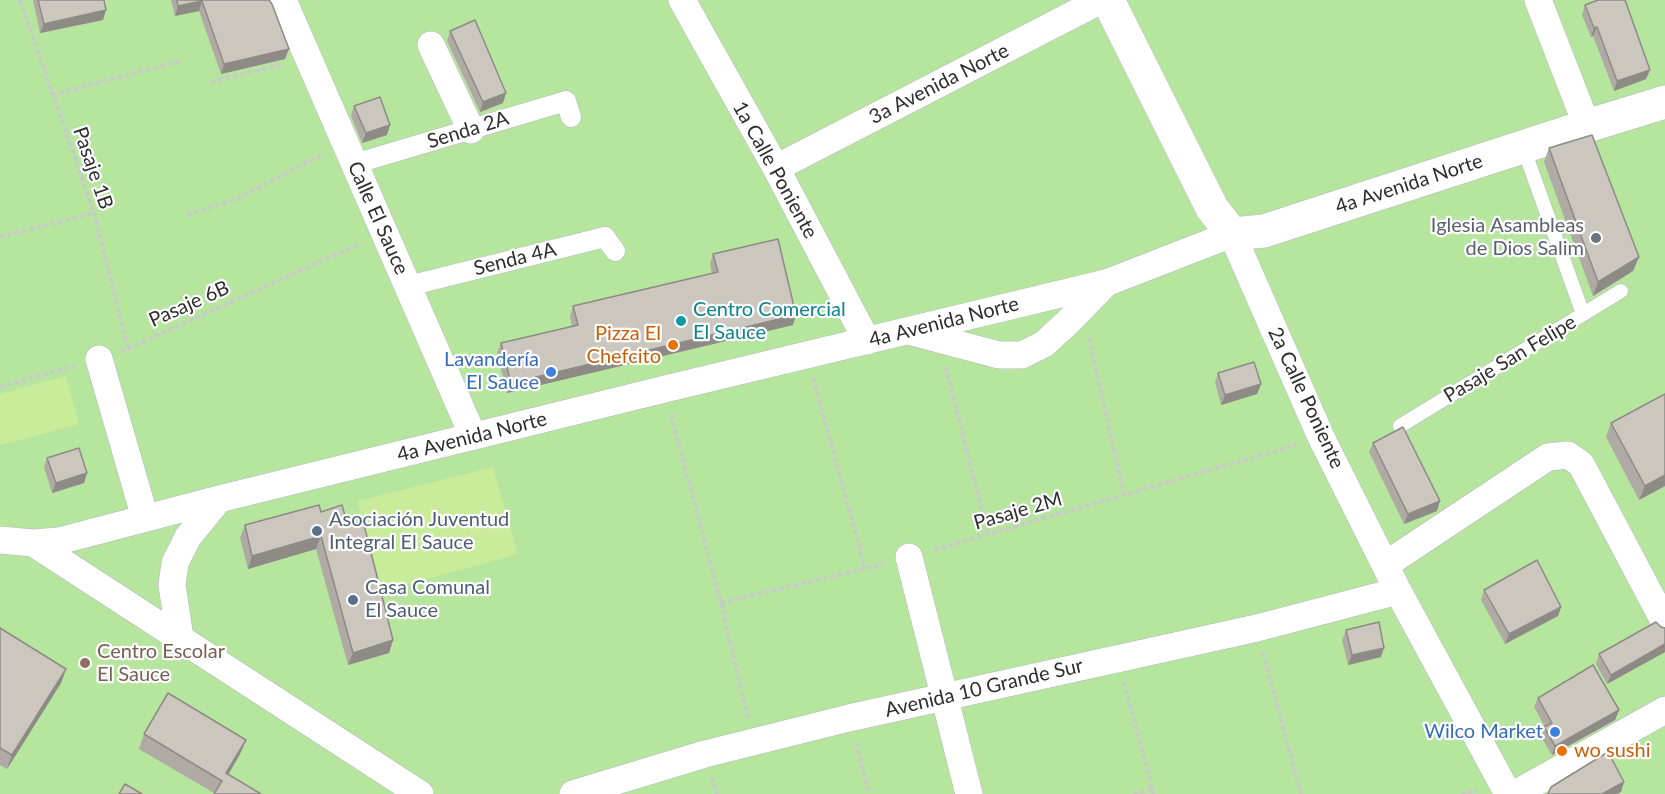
<!DOCTYPE html>
<meta charset="utf-8">
<style>
body{margin:0}
canvas{display:block;background:#efe9e1}
</style>
<canvas width="1665" height="794"></canvas>
<script>
const ctx = document.querySelector('canvas').getContext('2d');
ctx.lineJoin = 'round';
function fillPath(path, color) {
  ctx.fillStyle = color;
  ctx.fill(path, 'evenodd');
}
function poly(rows) {
  const path = new Path2D();
  for (const r of rows) {
    path.moveTo(r[0], r[1]);
    for (let i = 2; i < r.length; i += 2) path.lineTo(r[i], r[i + 1]);
  }
  return path;
}
function strokePath(path, color, width, dash) {
  ctx.strokeStyle = color;
  ctx.lineWidth = width;
  ctx.lineCap = dash ? 'butt' : 'round';
  ctx.setLineDash(dash || []);
  ctx.stroke(path);
}
function write(font, color, halo, rows, align = 'center') {
  ctx.font = font + ' Lato,sans-serif';
  ctx.lineWidth = 4.5;
  ctx.setLineDash([]);
  ctx.textBaseline = 'middle';
  ctx.strokeStyle = halo;
  ctx.fillStyle = color;
  for (const [text, x, y, turn = 0] of rows) {
    ctx.save();
    ctx.translate(x, y);
    ctx.rotate((+turn || 0) * Math.PI / 180);
    ctx.textAlign = isNaN(turn) ? turn : align;
    if (halo) ctx.strokeText(text, 0, 0);
    ctx.fillText(text, 0, 0);
    ctx.restore();
  }
}
const green = poly([
 [0,0,1665,0,1665,794,0,794]
]);
const pitch = poly([
 [66,376,79,424,0,445,0,394],
 [493,467,518,554,383,591,357,501]
]);
const path = poly([
 [20,0,94,213,128,349],
 [211,82,284,64],
 [52,95,179,61],
 [187,215,237,199,323,154],
 [0,237,94,213],
 [1089,338,1124,495],
 [121,352,361,243],
 [946,367,988,536],
 [813,378,865,568],
 [0,387,74,366],
 [671,415,721,603,748,719],
 [934,550,1296,445],
 [721,603,883,564],
 [1263,653,1301,794],
 [1124,682,1154,794],
 [856,743,869,794],
 [712,777,717,794],
 [1133,794,1152,789],
 [1461,794,1478,790]
]);
const service = poly([
 [1523,147,1583,314],
 [1400,426,1621,291]
]);
const pedestrian = poly([
 [354,164,566,101,571,117],
 [408,286,605,237,615,251]
]);
const minor = poly([
 [283,0,473,436],
 [682,0,776,168,867,341],
 [1538,0,1587,126],
 [431,45,471,130],
 [776,168,1101,0],
 [912,332,999,355,1022,355,1044,344,1068,322,1106,283],
 [99,359,145,518],
 [0,540,33,543,59,541,219,499,665,389,1106,283,1232,234,1321,437,1398,591,1508,794],
 [33,543,420,794],
 [909,557,969,794],
 [1385,565,1548,457,1568,455,1581,464,1665,623],
 [180,638,172,585,175,563,188,537,219,499],
 [573,794,705,754,849,718,1257,628,1398,591],
 [1515,794,1665,710]
]);
const secondary = poly([
 [1108,0,1212,208,1232,234,1264,231,1587,126,1665,102]
]);
const wall = poly([
 [33,0,104,0,103,20,40,33],
 [171,0,269,0,285,59,221,74,199,11,175,16],
 [1585,5,1646,79,1614,91,1593,36,1591,37,1582,15],
 [450,31,503,103,480,112,447,41],
 [354,106,387,135,362,143,351,116],
 [1549,148,1639,257,1633,271,1593,296,1544,162],
 [713,254,793,325,507,393,497,353,501,343,572,326,570,316,573,306,712,273,710,264],
 [1218,373,1261,384,1257,394,1221,405,1215,382],
 [1665,394,1665,486,1639,500,1606,437,1611,423],
 [1373,443,1437,511,1404,524,1369,452],
 [47,458,87,473,84,483,52,493,44,467],
 [321,512,348,526,393,640,389,653,348,665,316,549,248,569,240,538,245,525],
 [1484,590,1561,607,1558,616,1505,644,1481,600],
 [1661,627,1665,628,1665,652,1607,684,1596,664,1599,654],
 [0,628,66,669,61,683,7,769,0,765],
 [1346,630,1381,657,1348,665,1342,640],
 [1538,698,1619,710,1615,720,1552,755,1541,737,1545,727,1534,707],
 [144,734,246,740,240,754,228,775,214,793,139,749]
]);
const shadedWall = poly([
 [202,1,199,11,175,16,178,6],
 [106,10,103,20,40,33,44,24],
 [1597,27,1593,36,1591,37,1594,28],
 [289,49,285,59,221,74,224,64],
 [1650,70,1646,79,1614,91,1617,81],
 [506,93,503,103,480,112,483,102],
 [390,125,387,135,362,143,366,133],
 [1639,257,1633,271,1593,296,1598,282],
 [796,315,793,325,507,393,511,383],
 [1261,384,1257,394,1221,405,1225,395],
 [87,473,84,483,52,493,56,483],
 [1665,475,1665,486,1639,500,1645,486],
 [1440,501,1437,511,1404,524,1408,514],
 [321,536,316,549,248,569,252,556],
 [1561,607,1558,616,1505,644,1509,634],
 [393,640,389,653,348,665,353,653],
 [1665,644,1665,652,1607,684,1611,675],
 [1384,648,1381,657,1348,665,1352,655],
 [66,669,61,683,7,769,12,755],
 [1619,710,1615,720,1552,755,1555,746],
 [246,740,240,754,221,787,226,773],
 [1624,782,1621,792,1617,794,1602,794]
]);
const building = poly([
 [38,0,104,0,106,10,44,24,38,0],
 [177,0,269,0,272,4,289,49,224,64,202,1,178,6,177,0],
 [1598,0,1625,0,1650,70,1617,81,1597,27,1594,28,1585,5,1598,0],
 [475,20,506,93,483,102,450,31,475,20],
 [380,97,390,125,366,133,354,106,380,97],
 [1592,135,1639,257,1598,282,1549,148,1592,135],
 [778,239,796,315,511,383,501,343,578,325,573,306,718,272,713,254,778,239],
 [1254,362,1261,384,1225,395,1218,373,1254,362],
 [1665,394,1665,475,1645,486,1611,423,1665,394],
 [1403,427,1440,501,1408,514,1373,443,1403,427],
 [79,448,87,473,56,483,47,458,79,448],
 [319,505,321,512,342,505,348,526,363,521,393,640,353,653,321,536,252,556,245,525,319,505],
 [1537,560,1561,607,1509,634,1484,590,1537,560],
 [1379,622,1384,648,1352,655,1346,630,1379,622],
 [1656,622,1661,627,1665,628,1665,644,1611,675,1599,654,1656,622],
 [0,628,66,669,12,755,0,748,0,628],
 [1593,665,1619,710,1555,746,1544,727,1552,723,1538,698,1593,665],
 [168,693,246,740,226,773,261,794,214,794,222,781,144,734,168,693],
 [1608,752,1624,782,1602,794,1548,794,1551,787,1608,752],
 [125,784,142,794,119,794,125,784]
]);
const markers = [
 [1596,238,6,"#6b7280"],
 [681,321,6,"#0f9aa8"],
 [673,345,6,"#e8710a"],
 [551,372,6,"#3f7fe0"],
 [317,531,6,"#5c6f8a"],
 [353,600,6,"#5c6f8a"],
 [85,663,6,"#8d6e63"],
 [1555,732,6,"#3f7fe0"],
 [1562,751,6,"#e8710a"]
];
const streetNames = [
 ["3a Avenida Norte",939,84,-27],
 ["Senda 2A",468,130,-17],
 ["Pasaje 1B",93,168,71],
 ["1a Calle Poniente",775,170,61],
 ["4a Avenida Norte",1409,184,-18],
 ["Calle El Sauce",378,218,66],
 ["Senda 4A",515,259,-14],
 ["Pasaje 6B",189,304,-24],
 ["4a Avenida Norte",944,322,-14],
 ["Pasaje San Felipe",1510,359,-31],
 ["2a Calle Poniente",1306,398,65],
 ["4a Avenida Norte",472,437,-14],
 ["Pasaje 2M",1018,511,-16],
 ["Avenida 10 Grande Sur",984,688,-13]
];
const worshipNames = [
 ["Iglesia Asambleas",1584,226],
 ["de Dios Salim",1584,249]
];
const cultureNames = [
 ["Centro Comercial",693,310],
 ["El Sauce",693,333]
];
const foodNames = [
 ["Pizza El",661,334],
 ["Chefcito",661,357],
 ["wo sushi",1574,751,"left"]
];
const shopNames = [
 ["Lavandería",539,360],
 ["El Sauce",539,383],
 ["Wilco Market",1543,732]
];
const serviceNames = [
 ["Asociación Juventud",329,520],
 ["Integral El Sauce",329,543],
 ["Casa Comunal",365,588],
 ["El Sauce",365,611]
];
const educationNames = [
 ["Centro Escolar",97,652],
 ["El Sauce",97,675]
];
fillPath(green, '#b6e59e');
fillPath(pitch, '#c9ec9a');
strokePath(service, '#b4b7c1', 15);
strokePath(pedestrian, '#b4b7c1', 21);
strokePath(minor, '#b4b7c1', 28);
strokePath(secondary, '#b4b7c1', 34);
strokePath(path, '#c9c9c9', 4, [4.5, 3]);
strokePath(service, '#fff', 14);
strokePath(pedestrian, '#fff', 20);
strokePath(minor, '#fff', 27);
strokePath(secondary, '#fff', 33);
fillPath(wall, '#afaba4');
fillPath(shadedWall, '#8e8b86');
fillPath(building, '#cbc7bf');
strokePath(building, '#8e8b86', 1.5);
for (const [x, y, r, color] of markers) {
  const dot = new Path2D();
  dot.arc(x, y, r, 0, 2 * Math.PI);
  ctx.fillStyle = color;
  ctx.fill(dot);
  strokePath(dot, '#fff', 2);
}
write('20px', '#2e2e2e', '#fff', streetNames);
write('20px', '#5b616d', '#fff', worshipNames, 'right');
write('20px', '#0d838f', '#fff', cultureNames, 'left');
write('20px', '#c56008', '#fff', foodNames, 'right');
write('20px', '#366cbe', '#fff', shopNames, 'right');
write('20px', '#4e5e75', '#fff', serviceNames, 'left');
write('20px', '#785e54', '#fff', educationNames, 'left');
</script>
